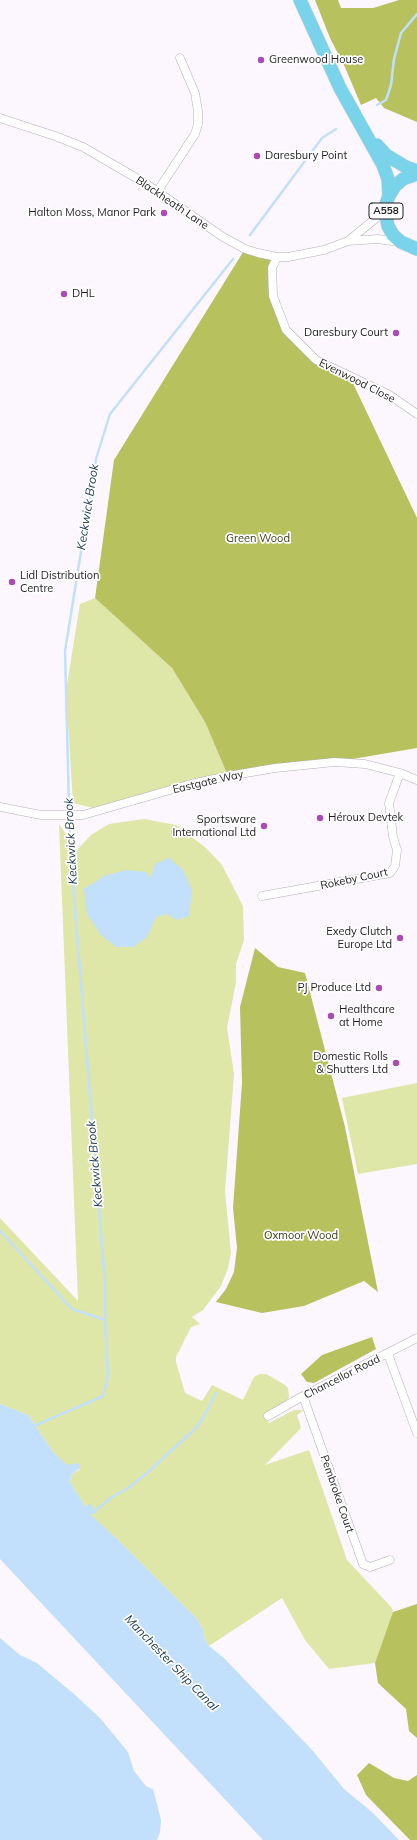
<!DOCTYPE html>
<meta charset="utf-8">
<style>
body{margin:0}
canvas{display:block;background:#fcf6fe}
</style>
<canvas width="417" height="1840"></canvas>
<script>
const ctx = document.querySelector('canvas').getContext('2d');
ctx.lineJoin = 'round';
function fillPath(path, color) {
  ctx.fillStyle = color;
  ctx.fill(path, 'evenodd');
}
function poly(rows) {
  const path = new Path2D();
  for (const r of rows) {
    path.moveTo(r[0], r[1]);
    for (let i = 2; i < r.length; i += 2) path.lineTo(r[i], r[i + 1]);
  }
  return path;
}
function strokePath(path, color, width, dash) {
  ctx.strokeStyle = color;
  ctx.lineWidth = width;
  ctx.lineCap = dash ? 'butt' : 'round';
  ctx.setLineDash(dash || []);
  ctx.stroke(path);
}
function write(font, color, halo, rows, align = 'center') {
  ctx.font = font + ' Mulish,sans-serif';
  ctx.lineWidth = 3.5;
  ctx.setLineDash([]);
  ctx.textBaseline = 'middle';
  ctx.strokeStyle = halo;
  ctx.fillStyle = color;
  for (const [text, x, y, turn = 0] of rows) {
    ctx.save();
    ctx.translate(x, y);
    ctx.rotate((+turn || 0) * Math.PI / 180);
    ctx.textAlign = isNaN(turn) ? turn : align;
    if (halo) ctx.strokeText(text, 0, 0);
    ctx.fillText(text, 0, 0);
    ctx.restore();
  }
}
const green = poly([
 [95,598,172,668,205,722,228,776,101,810,73,803,66,691,80,604],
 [144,819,176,825,206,848,222,865,243,906,244,940,236,964,236,982,227,1028,234,1074,225,1191,231,1253,228,1268,221,1286,203,1310,192,1317,200,1324,191,1327,176,1357,176,1362,185,1393,202,1401,212,1385,243,1400,254,1377,260,1374,266,1374,285,1385,288,1388,289,1397,286,1402,264,1415,269,1423,294,1410,301,1410,303,1411,297,1415,301,1428,265,1465,309,1450,347,1560,392,1608,393,1613,375,1663,329,1669,305,1640,282,1598,209,1646,205,1639,203,1630,197,1619,118,1540,89,1514,96,1514,85,1506,70,1482,71,1475,80,1469,67,1466,53,1452,28,1415,0,1404,0,1218,78,1301,59,824,77,850,91,835,109,824],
 [417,1083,417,1164,358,1174,342,1098]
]);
const forest = poly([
 [315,0,338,0,341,8,373,8,399,0,417,0,417,122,384,108,376,98,361,105,344,65,330,38],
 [245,249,277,257,273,296,286,330,316,360,350,377,417,518,417,748,335,762,228,776,205,722,172,668,95,598,114,460],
 [255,948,278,967,305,973,345,1127,378,1292,364,1281,304,1306,262,1313,216,1302,226,1289,234,1272,237,1248,233,1208,242,1083,240,1007],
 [372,1337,376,1349,314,1383,307,1382,301,1374,322,1355],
 [417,1604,417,1738,409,1731,406,1709,378,1683,375,1663,393,1612],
 [369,1763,394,1778,408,1781,417,1775,417,1840,410,1840,366,1795,357,1775]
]);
const water = poly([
 [169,858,183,870,192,890,189,916,177,920,166,914,156,917,147,937,133,947,116,947,100,934,87,914,84,888,91,885,104,876,126,870,146,872,151,878,155,864],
 [0,1404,28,1415,53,1452,67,1465,78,1463,80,1468,71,1475,70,1482,85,1506,91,1504,96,1514,90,1514,118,1540,197,1619,203,1630,205,1639,209,1646,224,1658,313,1751,344,1789,373,1813,399,1840,263,1840,0,1559],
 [0,1638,20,1655,37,1663,74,1694,100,1718,128,1752,134,1771,146,1786,153,1789,161,1820,160,1832,157,1840,0,1840]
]);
const stream = poly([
 [377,105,386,100,391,85,394,59,401,33,417,14],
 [250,235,322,138,336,129],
 [0,1231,72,1309,105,1320],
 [36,1425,103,1396,108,1376,105,1320,105,1282,70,846,65,651,96,459,110,414,233,259],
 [95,1511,112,1497,128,1488,147,1473,197,1427,203,1418,216,1393]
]);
const street = poly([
 [0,118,55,136,83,147,145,183,223,237,245,249,258,253,277,257,288,257,324,250,348,241,378,239,398,242],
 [157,192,195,134,198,124,198,111,195,93,180,58],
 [348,241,375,219,386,205],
 [277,257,272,268,273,296,286,330,316,360,388,394,417,414],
 [0,807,41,815,83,815,191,784,228,776,275,768,335,762,365,764,400,773,417,780],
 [262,896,390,873,395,866,397,850,393,837,389,803,400,773],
 [388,1354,417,1433],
 [303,1396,363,1564,370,1567,390,1560],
 [268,1416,303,1396,417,1338]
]);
const primary = poly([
 [300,0,340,88,383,165,388,179,389,196],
 [377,145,386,155,406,167,417,171],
 [417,174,403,179,395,186,389,196,386,204,386,215,388,226,393,235,401,242,417,249]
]);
const markers = [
 [261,60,4,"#aa4cb5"],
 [257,156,4,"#aa4cb5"],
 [164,213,4,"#aa4cb5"],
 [64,294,4,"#aa4cb5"],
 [396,333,4,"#aa4cb5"],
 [12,582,4,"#aa4cb5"],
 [320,818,4,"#aa4cb5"],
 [264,826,4,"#aa4cb5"],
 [400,938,4,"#aa4cb5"],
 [379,988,4,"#aa4cb5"],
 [331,1016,4,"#aa4cb5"],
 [396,1063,4,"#aa4cb5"]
];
const shields = [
 [386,211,34]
];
const shieldNames = [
 ["A558",386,211]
];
const poiNames = [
 ["Greenwood House",269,60],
 ["Daresbury Point",265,156],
 ["Halton Moss, Manor Park",156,213,"right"],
 ["DHL",72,294],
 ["Daresbury Court",388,333,"right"],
 ["Lidl Distribution",20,576],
 ["Centre",20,589],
 ["Héroux Devtek",328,818],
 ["Sportsware",256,820,"right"],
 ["International Ltd",256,833,"right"],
 ["Exedy Clutch",392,932,"right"],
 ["Europe Ltd",392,945,"right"],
 ["PJ Produce Ltd",371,988,"right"],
 ["Healthcare",339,1010],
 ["at Home",339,1023],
 ["Domestic Rolls",388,1057,"right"],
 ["& Shutters Ltd",388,1070,"right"]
];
const streetNames = [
 ["Blackheath Lane",172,203,34],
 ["Evenwood Close",357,381,27],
 ["Eastgate Way",208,782,-13],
 ["Rokeby Court",354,879,-12],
 ["Chancellor Road",342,1377,-27],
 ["Pembroke Court",337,1494,71]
];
const parkNames = [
 ["Green Wood",258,539],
 ["Oxmoor Wood",301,1236]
];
const waterNames = [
 ["Keckwick Brook",88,507,-81],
 ["Keckwick Brook",71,841,-93],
 ["Keckwick Brook",95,1164,-95],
 ["Manchester Ship Canal",171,1663,46]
];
fillPath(green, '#dee6a8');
fillPath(forest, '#b7c15e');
fillPath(water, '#c2e0fc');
strokePath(stream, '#c2e0fc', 2.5);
strokePath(street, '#b5aeb7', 9);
strokePath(primary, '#d7d6d7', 14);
strokePath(street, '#fff', 8);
strokePath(primary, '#79d3eb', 13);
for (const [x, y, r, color] of markers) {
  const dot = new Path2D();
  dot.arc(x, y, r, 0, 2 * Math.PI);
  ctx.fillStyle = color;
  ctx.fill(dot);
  strokePath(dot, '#fff', 1.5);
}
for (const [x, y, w] of shields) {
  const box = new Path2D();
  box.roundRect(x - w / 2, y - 8, w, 16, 3);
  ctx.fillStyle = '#fff';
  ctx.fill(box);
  strokePath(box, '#201d21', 1);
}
write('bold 10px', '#201d21', null, shieldNames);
write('11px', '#201d21', '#fff', poiNames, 'left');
write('11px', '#201d21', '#fff', streetNames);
write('11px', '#393e14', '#fff', parkNames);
write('italic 12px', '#183854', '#fff', waterNames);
</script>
